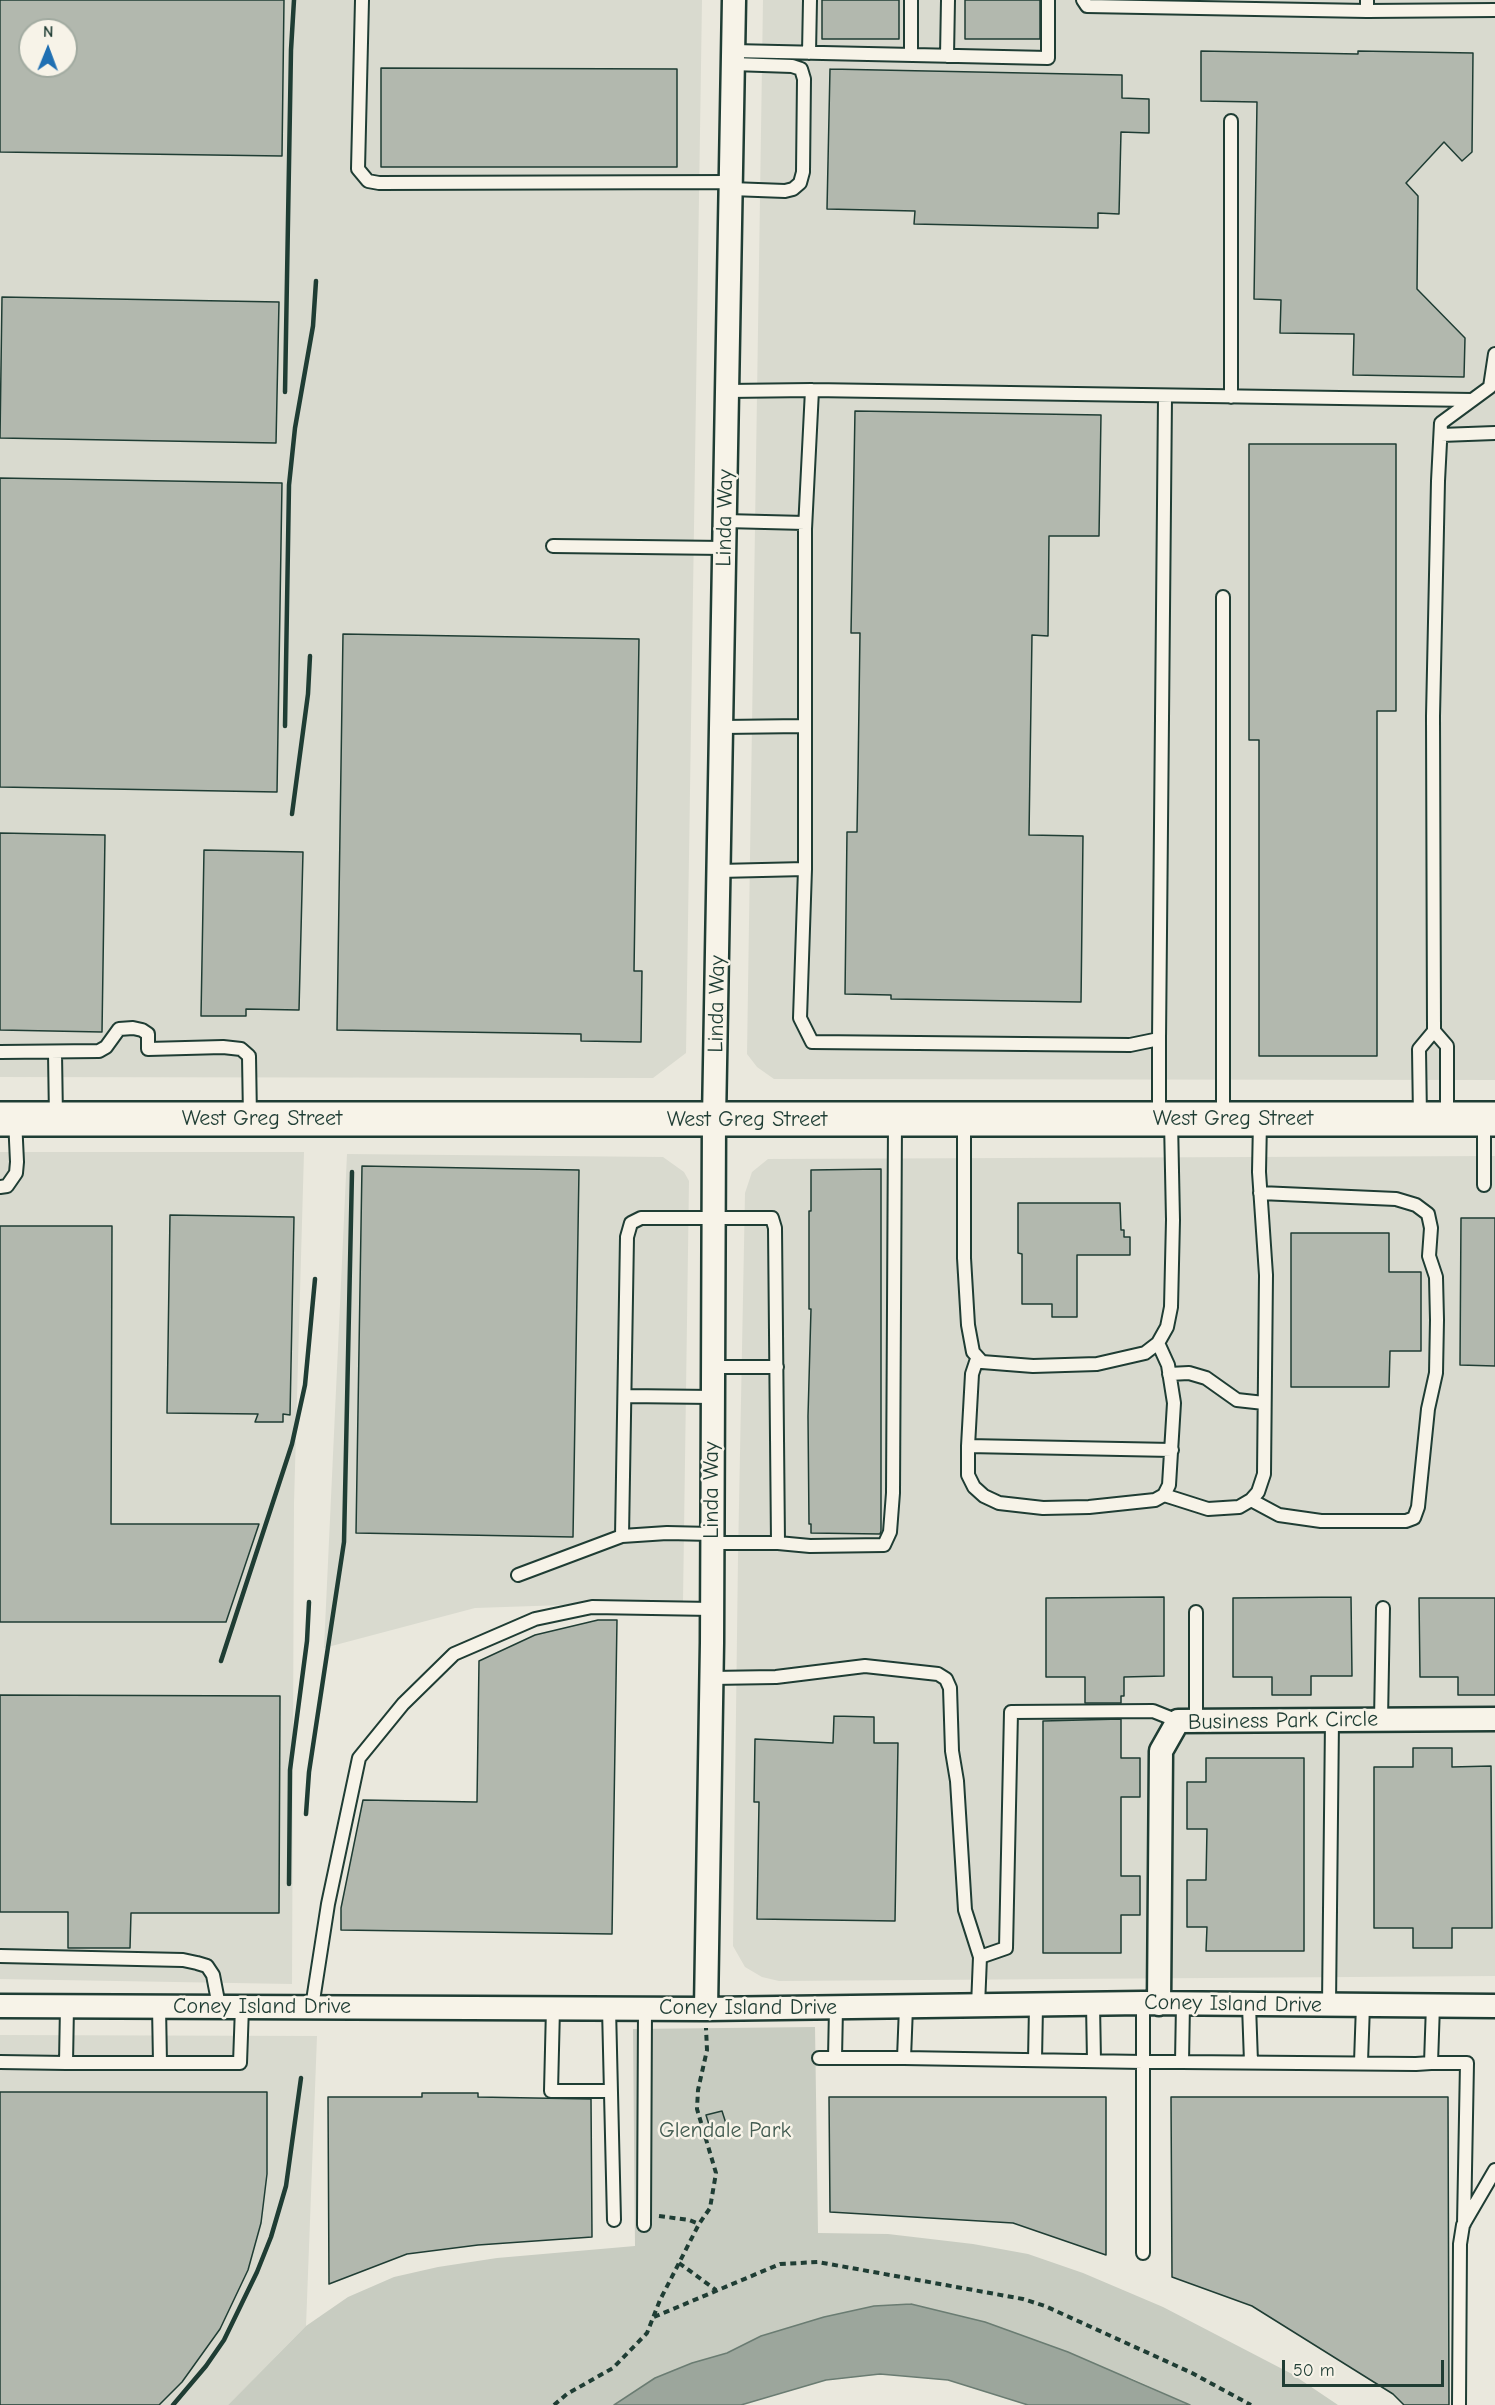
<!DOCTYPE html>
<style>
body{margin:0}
#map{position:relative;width:1495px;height:2405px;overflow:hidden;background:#eae8dd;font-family:"Comic Neue",sans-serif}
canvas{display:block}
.north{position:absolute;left:18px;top:18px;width:60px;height:60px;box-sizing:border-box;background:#f7f3e8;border:2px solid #a1aaa0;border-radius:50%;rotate:1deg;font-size:16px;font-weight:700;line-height:24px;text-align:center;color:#1f3d34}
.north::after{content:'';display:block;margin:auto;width:21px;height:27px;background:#1f6fb2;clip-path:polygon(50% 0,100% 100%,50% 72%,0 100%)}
.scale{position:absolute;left:1282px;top:2360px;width:162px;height:27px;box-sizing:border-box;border:3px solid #1f3d34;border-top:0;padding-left:8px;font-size:18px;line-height:21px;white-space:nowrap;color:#1f3d34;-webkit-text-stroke:4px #f7f3e8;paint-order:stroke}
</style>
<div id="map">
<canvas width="1495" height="2405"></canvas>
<div class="north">N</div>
<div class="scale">50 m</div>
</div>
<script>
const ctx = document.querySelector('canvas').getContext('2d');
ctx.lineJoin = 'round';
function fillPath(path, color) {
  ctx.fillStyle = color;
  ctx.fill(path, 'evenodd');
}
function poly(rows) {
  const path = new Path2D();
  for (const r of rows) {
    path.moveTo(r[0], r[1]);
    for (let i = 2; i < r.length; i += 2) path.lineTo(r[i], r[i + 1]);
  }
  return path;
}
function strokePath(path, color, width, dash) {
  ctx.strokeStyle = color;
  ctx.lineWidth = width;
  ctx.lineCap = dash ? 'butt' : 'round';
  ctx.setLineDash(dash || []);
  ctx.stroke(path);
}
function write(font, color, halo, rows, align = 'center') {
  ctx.font = font + ' "Comic Neue",sans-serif';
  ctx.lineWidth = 5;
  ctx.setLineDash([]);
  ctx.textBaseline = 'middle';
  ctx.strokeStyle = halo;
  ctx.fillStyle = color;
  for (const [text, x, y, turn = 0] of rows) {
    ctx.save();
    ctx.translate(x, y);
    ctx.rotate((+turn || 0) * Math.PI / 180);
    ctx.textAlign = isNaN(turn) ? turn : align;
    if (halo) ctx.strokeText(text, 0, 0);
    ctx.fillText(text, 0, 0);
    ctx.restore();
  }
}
const built = poly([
 [0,0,702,0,686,1053,653,1078,0,1077],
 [30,30,66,30,66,66,30,66],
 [763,0,1495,0,1495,1080,774,1079,757,1067,747,1054],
 [0,1152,304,1152,294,1503,292,1984,0,1979],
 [347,1154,663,1157,684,1172,689,1181,683,1601,475,1608,324,1648],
 [1495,1156,1495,1976,779,1981,762,1977,745,1967,733,1946,738,1557,745,1193,752,1172,768,1159],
 [0,2035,317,2036,306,2326,228,2405,0,2405]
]);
const green = poly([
 [815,2027,818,2233,888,2234,973,2244,1028,2254,1083,2273,1163,2307,1292,2374,1338,2405,1190,2405,1133,2379,911,2304,874,2306,824,2317,761,2336,727,2353,692,2363,655,2378,614,2405,228,2405,306,2326,348,2297,394,2277,438,2267,497,2258,635,2246,633,2029]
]);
const water = poly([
 [911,2304,985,2322,1068,2352,1190,2405,1028,2405,948,2380,880,2374,826,2380,741,2405,614,2405,655,2378,692,2363,727,2353,761,2336,824,2317,874,2306,911,2304]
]);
const building = poly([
 [0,0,284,0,282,156,0,152,0,0],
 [30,30,66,30,66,66,30,66,30,30],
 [822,0,899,0,899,39,822,39,822,0],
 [965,0,1040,0,1040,39,965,39,965,0],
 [1201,51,1358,54,1358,51,1473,53,1472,152,1462,161,1444,142,1406,183,1418,196,1417,289,1465,338,1464,377,1353,375,1354,334,1280,333,1281,300,1254,299,1257,102,1201,101,1201,51],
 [381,68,677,69,677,167,381,167,381,68],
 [830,69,1122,75,1122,98,1149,99,1149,133,1121,132,1119,214,1098,213,1098,228,914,224,915,211,827,209,830,69],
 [2,297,279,302,276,443,0,438,2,297],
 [855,411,1101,415,1099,536,1049,536,1048,636,1032,635,1029,835,1083,836,1081,1002,891,999,891,995,845,994,847,832,857,832,858,774,860,633,851,633,855,411],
 [1249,444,1396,444,1396,711,1377,711,1377,1056,1259,1056,1259,740,1249,740,1249,444],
 [0,478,282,483,277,792,0,787,0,478],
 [343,634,639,639,634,971,642,971,641,1042,581,1041,581,1034,337,1030,343,634],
 [0,833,105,835,102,1032,0,1030,0,833],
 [204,850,303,852,299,1010,246,1009,246,1016,201,1016,204,850],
 [362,1166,579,1170,573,1537,356,1533,362,1166],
 [881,1169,881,1531,880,1534,811,1533,811,1524,809,1524,808,1416,811,1309,809,1309,809,1211,811,1211,811,1170,881,1169],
 [1018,1203,1120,1203,1121,1230,1124,1230,1124,1237,1130,1237,1130,1255,1077,1255,1077,1317,1052,1317,1052,1304,1022,1304,1022,1254,1018,1253,1018,1203],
 [170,1215,294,1217,290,1415,283,1414,283,1422,255,1422,258,1414,167,1413,170,1215],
 [1461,1218,1495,1218,1495,1366,1460,1365,1461,1218],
 [0,1226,112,1226,111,1524,259,1524,226,1622,0,1622,0,1226],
 [1291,1233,1389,1233,1389,1272,1421,1272,1421,1351,1390,1351,1389,1387,1291,1387,1291,1233],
 [1164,1597,1164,1676,1124,1677,1124,1696,1121,1696,1121,1703,1085,1703,1085,1677,1046,1677,1046,1598,1164,1597],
 [1351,1597,1352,1676,1311,1676,1311,1695,1272,1695,1272,1677,1233,1677,1233,1598,1351,1597],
 [1419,1598,1495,1598,1495,1695,1458,1695,1458,1677,1420,1677,1419,1598],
 [598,1620,617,1620,612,1934,341,1930,341,1908,363,1800,477,1802,479,1661,535,1635,598,1620],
 [0,1695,280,1696,279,1913,131,1913,130,1948,68,1948,68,1912,0,1912,0,1695],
 [834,1716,874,1717,874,1743,898,1743,895,1921,757,1919,759,1802,754,1802,755,1739,833,1743,834,1716],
 [1121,1719,1121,1758,1140,1758,1140,1797,1121,1797,1121,1876,1140,1876,1140,1915,1121,1915,1121,1953,1043,1953,1043,1721,1121,1719],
 [1413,1748,1452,1748,1452,1767,1491,1766,1492,1928,1452,1928,1452,1948,1413,1948,1413,1928,1374,1928,1374,1767,1413,1767,1413,1748],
 [1206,1758,1304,1758,1304,1951,1206,1951,1207,1927,1187,1927,1187,1880,1206,1880,1207,1829,1187,1829,1187,1782,1206,1782,1206,1758],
 [0,2092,267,2092,267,2174,261,2223,248,2270,220,2329,182,2382,159,2405,0,2405,0,2092],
 [422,2093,478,2093,478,2097,591,2099,592,2237,478,2245,407,2254,329,2284,328,2097,422,2097,422,2093],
 [829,2097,1106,2097,1106,2255,1013,2223,830,2212,829,2097],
 [1171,2097,1448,2097,1449,2405,1404,2405,1393,2394,1252,2306,1172,2277,1171,2097],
 [722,2111,729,2133,713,2138,706,2115,722,2111]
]);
const path = poly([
 [659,2216,689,2220,699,2224],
 [679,2263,716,2290],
 [654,2317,780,2264,818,2262,1023,2299,1045,2306,1192,2373,1251,2405],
 [554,2405,567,2394,613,2368,647,2333,660,2300,699,2224,710,2208,716,2173,697,2109,698,2090,707,2050,706,2028]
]);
const lane = poly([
 [362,0,358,169,368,181,379,183,731,182],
 [911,0,911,55],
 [1083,0,1087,6,1367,11],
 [1367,0,1367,11,1495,10],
 [733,51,1048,58,1048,0],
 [809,53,810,0],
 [947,56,948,0],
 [731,189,785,191,793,189,800,183,803,172,804,79,801,69,792,66,733,64],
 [812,390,805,529,805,869,800,1018,812,1042,1130,1045,1159,1039,1165,397],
 [727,391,812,390,1472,400],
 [1231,397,1231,121],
 [1441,435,1495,433],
 [725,521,805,523],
 [553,546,725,548],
 [1223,597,1223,1118],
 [722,727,804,726],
 [719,871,805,869],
 [1434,1031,1447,1046,1447,1117],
 [1159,1039,1159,1119],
 [0,1052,99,1051,106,1047,119,1029,133,1028,142,1030,148,1034,148,1049,223,1047,241,1049,249,1056,250,1118],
 [55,1053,56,1118],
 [1420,1118,1419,1049,1434,1031,1433,716,1438,481,1441,423,1490,387,1495,354],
 [964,1120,964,1258,968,1325,973,1352,982,1362,1033,1366,1097,1364,1145,1353,1158,1343,1167,1327,1171,1307,1173,1220,1171,1121],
 [1484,1185,1484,1120],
 [0,1187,7,1186,16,1173,17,1162,15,1119],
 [977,1359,972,1374,968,1446,968,1475,974,1487,984,1496,999,1503,1043,1508,1089,1507,1155,1500,1164,1495,1169,1485,1174,1403,1168,1365,1158,1343],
 [713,1367,777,1367],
 [1169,1374,1189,1373,1206,1378,1237,1400,1264,1403],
 [625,1396,713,1397],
 [968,1446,1172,1450],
 [1164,1495,1208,1509,1239,1507,1251,1500,1258,1492,1264,1474,1266,1275,1259,1172,1260,1121],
 [1251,1500,1279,1515,1321,1521,1406,1521,1414,1518,1418,1507,1428,1409,1436,1373,1437,1320,1436,1277,1429,1256,1431,1228,1428,1214,1416,1205,1396,1199,1260,1193],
 [622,1536,667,1533,712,1534],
 [712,1543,778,1543],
 [518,1575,622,1536,627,1237,631,1223,641,1218,772,1218,775,1228,778,1543,810,1546,884,1545,890,1532,893,1493,895,1121],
 [1196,1612,1196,1721],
 [711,1678,776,1677,865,1666,938,1674,946,1679,950,1688,952,1751,957,1781,965,1910,980,1957,978,2006],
 [1381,1720,1383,1608],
 [0,1956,183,1960,197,1963,207,1966,213,1975,219,2006],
 [980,1957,1006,1948,1011,1712,1153,1711,1178,1721],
 [1093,2004,1094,2061],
 [1183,2004,1182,2062,1416,2064,1431,2063,1433,2005],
 [1249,2005,1251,2062],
 [1329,2005,1332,1720],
 [67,2006,66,2063,160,2063],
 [159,2006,160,2063,240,2063,242,2007],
 [312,2007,328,1904,359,1758,403,1704,454,1654,535,1619,592,1607,712,1609],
 [906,2007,904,2058,1143,2062,1143,2003],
 [553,2008,551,2091,611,2091],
 [609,2008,614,2220],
 [836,2008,835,2058,904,2058],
 [819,2058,835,2058],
 [1035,2060,1036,2006],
 [0,2062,66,2063],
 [1361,2062,1363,2005],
 [1431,2063,1467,2063,1464,2224],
 [644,2225,645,2009],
 [1143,2253,1143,2062,1182,2062],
 [1459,2405,1460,2244,1463,2225,1495,2170]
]);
const street = poly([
 [1159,2004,1161,1751,1178,1721,1495,1719],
 [0,2006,706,2009,1143,2003,1495,2006],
 [706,2009,712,1643,714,1120,734,0]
]);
const secondary = poly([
 [0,1119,1495,1119]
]);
const rail = poly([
 [285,392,291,50,294,0],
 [285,726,289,485,295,428,313,326,316,281],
 [292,814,308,694,310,656],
 [221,1661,292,1444,305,1385,315,1279],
 [306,1814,309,1772,344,1542,352,1172],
 [289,1884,290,1770,307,1641,309,1602],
 [173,2405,206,2366,224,2340,257,2272,271,2237,286,2186,301,2078]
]);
const streetNames = [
 ["Linda Way",725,518,-89],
 ["Linda Way",717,1004,-89],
 ["West Greg Street",262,1119],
 ["West Greg Street",1233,1119],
 ["West Greg Street",747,1120],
 ["Linda Way",712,1490,-90],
 ["Business Park Circle",1283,1721,-1],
 ["Coney Island Drive",1233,2004,1],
 ["Coney Island Drive",262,2007],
 ["Coney Island Drive",748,2008]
];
const parkNames = [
 ["Glendale Park",725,2131]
];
fillPath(built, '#d9dacf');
fillPath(green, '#c8ccc1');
fillPath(water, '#9ca69c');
strokePath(water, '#6a7c72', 1.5);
fillPath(building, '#b2b8ae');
strokePath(building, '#1f3d34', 1.5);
strokePath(lane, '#1f3d34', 16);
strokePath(street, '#1f3d34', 27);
strokePath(secondary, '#1f3d34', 38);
strokePath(path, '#1f3d34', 4, [6, 4.5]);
strokePath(lane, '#f7f3e8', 12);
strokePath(street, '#f7f3e8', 22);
strokePath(secondary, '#f7f3e8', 33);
strokePath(rail, '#1f3d34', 4.5);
write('22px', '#1f3d34', '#f7f3e8', streetNames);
write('22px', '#415a50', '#f7f3e8', parkNames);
</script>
